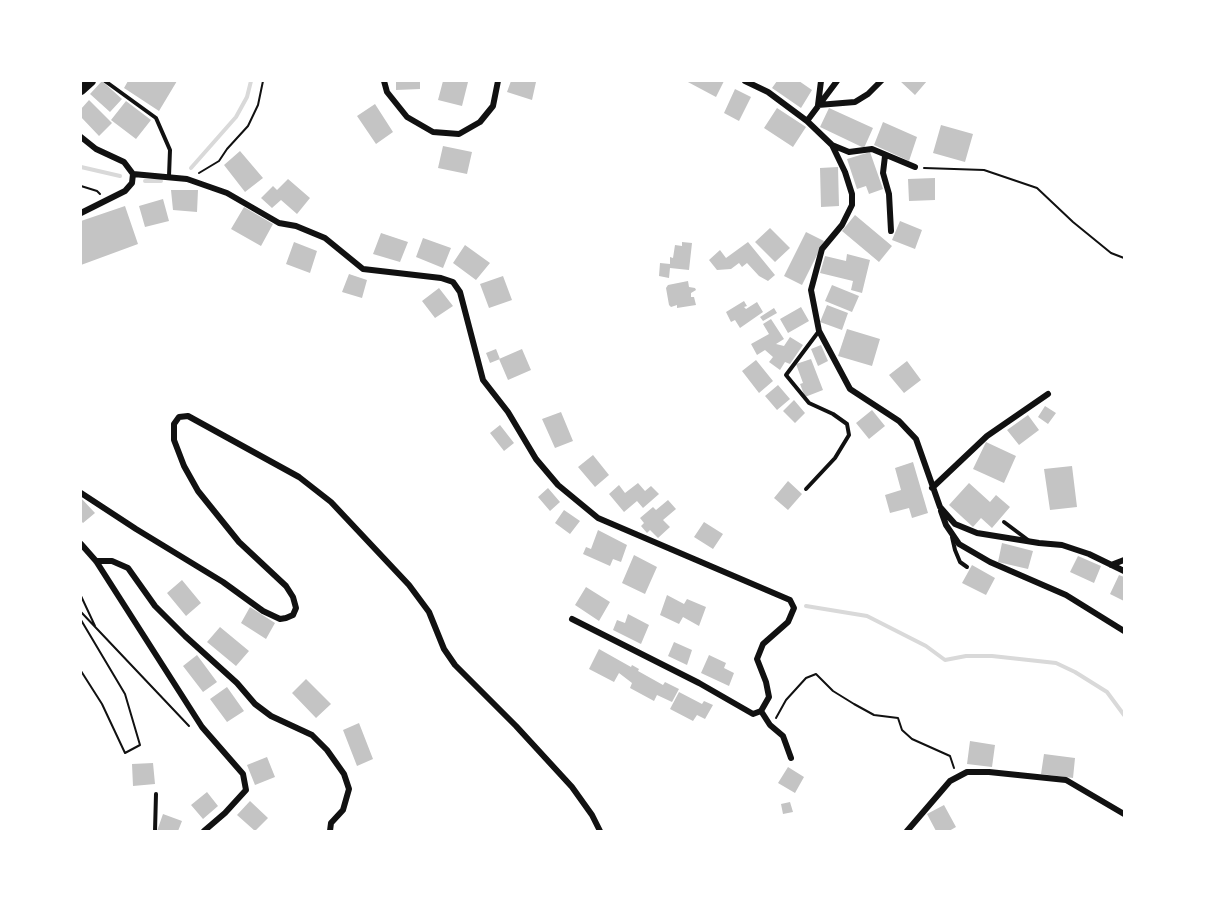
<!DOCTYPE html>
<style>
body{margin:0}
#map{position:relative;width:1205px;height:912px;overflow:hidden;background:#fff;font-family:"PT Sans Narrow",sans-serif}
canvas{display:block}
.frame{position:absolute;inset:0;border:82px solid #fff;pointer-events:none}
</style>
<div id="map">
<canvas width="1205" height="912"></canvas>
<div class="frame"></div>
</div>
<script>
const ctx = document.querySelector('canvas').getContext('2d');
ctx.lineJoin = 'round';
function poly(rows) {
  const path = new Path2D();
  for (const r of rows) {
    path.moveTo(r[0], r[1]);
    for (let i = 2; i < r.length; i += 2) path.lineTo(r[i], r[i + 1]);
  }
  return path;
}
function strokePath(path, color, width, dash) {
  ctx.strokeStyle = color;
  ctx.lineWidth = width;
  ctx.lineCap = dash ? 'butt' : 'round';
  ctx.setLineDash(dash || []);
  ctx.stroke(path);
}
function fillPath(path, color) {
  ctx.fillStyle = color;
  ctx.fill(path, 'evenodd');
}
const stream = poly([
 [81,167,120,176],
 [191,168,236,117,247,97,251,81],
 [145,181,161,181],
 [806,606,867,616,926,646,945,660,966,656,992,656,1056,663,1075,672,1107,692,1124,715]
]);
const building = poly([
 [102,81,122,99,110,112,90,94],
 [128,81,135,82,177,81,159,111,124,88],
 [396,81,420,81,420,89,396,90],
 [443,81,468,82,462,106,438,100],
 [511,81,536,82,532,100,507,92],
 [686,81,724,81,716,97],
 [777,81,799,81,812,90,801,108,772,88],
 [900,81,927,81,915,95],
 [735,89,751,97,739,121,724,113],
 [89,100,112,123,99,136,81,117,81,109],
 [126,101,151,120,136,139,111,120],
 [375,104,393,132,376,144,357,116],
 [777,108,806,127,793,147,764,128],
 [829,108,873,128,864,148,820,127],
 [883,122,917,137,909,161,874,145],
 [941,125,973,134,965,162,933,153],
 [443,146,472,152,467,174,438,168],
 [240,151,263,178,245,192,224,165],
 [870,152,883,189,869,194,866,186,857,189,847,159],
 [838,167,839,206,821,207,820,168],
 [935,178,935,200,909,201,908,179],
 [288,179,310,198,297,214,281,200,272,208,261,198,273,186,277,190],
 [171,190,198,190,197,212,173,210],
 [163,199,169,221,145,227,139,206],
 [125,206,138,244,81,265,81,221],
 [244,207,273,224,261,246,231,229],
 [855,215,892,246,879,262,842,231],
 [900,221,922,230,915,249,892,240],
 [770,228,790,248,775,262,755,242],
 [806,232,824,241,802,285,784,276],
 [381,233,408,242,400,262,373,254],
 [423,238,451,248,443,268,416,257],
 [294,242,317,251,310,273,286,264],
 [682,242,692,243,689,270,670,268,669,278,659,276,660,263,670,264,670,257,673,258,675,245,682,246],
 [748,242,775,275,768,281,759,276,747,263,742,267,739,263,731,269,717,270,709,260,720,250,726,258],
 [465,245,490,263,476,280,453,263],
 [847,254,870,260,862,293,851,290,853,281,820,273,825,256,846,261],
 [349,274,367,280,362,298,342,292],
 [503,276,512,300,489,308,480,284],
 [688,281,689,287,695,288,696,290,691,293,691,297,694,297,696,305,677,308,677,305,671,307,669,305,666,288,668,285],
 [832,285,859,296,852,312,825,301],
 [439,288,453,306,435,318,422,301],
 [744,301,747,306,744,307,746,309,757,302,763,312,740,328,735,320,731,322,726,312],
 [827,305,848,313,842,330,820,322],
 [801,307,809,321,788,333,780,319],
 [774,308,777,313,763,321,760,317],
 [771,319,784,339,776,344,784,346,790,337,803,345,790,364,785,362,780,370,769,362,773,357,765,350,757,355,751,344,769,334,763,324],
 [847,329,880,339,872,366,838,356],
 [821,345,828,361,818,366,811,349],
 [496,349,500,359,490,363,486,353],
 [522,349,531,370,508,380,499,359],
 [811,359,823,390,805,397,800,384,803,383,796,364],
 [756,360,773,381,759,393,742,371],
 [907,361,921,380,904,393,889,375],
 [778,385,790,399,777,410,765,396],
 [794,400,805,413,795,423,783,411],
 [1045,406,1056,413,1048,424,1038,417],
 [872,410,885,426,869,439,856,423],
 [561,412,573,441,555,448,542,419],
 [1028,415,1039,430,1019,445,1007,430],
 [500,425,514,443,504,451,490,433],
 [986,442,1016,456,1004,483,973,469],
 [593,455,609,475,595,487,578,467],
 [913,462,928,513,912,518,909,508,890,513,885,495,901,490,895,468],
 [1072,466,1077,507,1050,510,1044,469],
 [788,481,802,494,788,510,774,498],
 [638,483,645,491,651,486,659,494,643,508,637,501,624,512,609,494,619,485,625,493],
 [969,483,990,502,996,495,1010,507,992,528,981,518,973,527,949,505],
 [548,488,560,502,550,511,538,497],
 [81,498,95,513,83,523,81,521],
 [668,500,676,509,663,520,670,527,658,538,650,530,647,533,641,526,644,523,640,518,653,507,656,510],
 [564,510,580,521,570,534,555,523],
 [704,522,723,534,713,549,694,537],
 [598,530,627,545,621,562,613,559,610,566,583,554,586,547,591,549],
 [1002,543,1033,551,1028,569,998,562],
 [634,555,657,567,645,594,622,583],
 [1078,556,1101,566,1094,583,1070,572],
 [972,565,995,578,986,595,962,583],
 [1119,575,1124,577,1124,601,1110,594],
 [182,580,201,603,186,616,167,593],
 [586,587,610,602,599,621,575,605],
 [667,595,684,604,687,599,706,607,699,626,683,617,679,624,660,615],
 [250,607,275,623,266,639,241,623],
 [628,614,649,625,641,644,613,630,617,620,625,623],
 [220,627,249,651,236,666,207,642],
 [674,642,692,650,687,665,668,656],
 [599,649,631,667,632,665,639,669,638,671,663,685,665,682,679,689,672,702,657,695,654,701,630,688,632,683,619,673,614,682,589,669],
 [197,655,217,682,203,692,183,666],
 [709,655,726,663,724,668,734,673,729,686,701,673],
 [306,679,331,704,316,718,292,693],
 [227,687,244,711,227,722,210,699],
 [679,692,702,704,704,701,713,705,705,719,697,715,693,721,670,709],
 [359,723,373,759,357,766,343,730],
 [970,741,995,745,992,767,967,764],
 [1044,754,1075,758,1073,778,1041,774],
 [267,757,275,777,255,785,247,765],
 [153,763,155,784,133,786,132,764],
 [788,767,804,777,795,793,778,783],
 [207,792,218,806,203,819,191,805],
 [250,801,268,818,255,831,237,815],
 [790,802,793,812,783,814,781,804],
 [944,805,956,827,949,831,936,831,927,814],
 [163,814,182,821,178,831,157,831]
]);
const path = poly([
 [924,168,984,170,1037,188,1073,222,1111,253,1124,258],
 [199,173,219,161,227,149,248,126,258,105,263,81],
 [81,186,97,191,100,194],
 [81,596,95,626],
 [81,612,189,726],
 [81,620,125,694,140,745,125,753,102,704,81,671],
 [776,718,786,700,806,678,816,674,833,691,854,704,874,715,898,718,902,730,912,739,950,756,954,768]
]);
const service = poly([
 [105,81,156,118,170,150,169,176],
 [806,489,835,458,849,435,847,424,833,414,809,403,786,375,819,331],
 [1004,522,1028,540],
 [952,537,955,550,960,562,967,567],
 [155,831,156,794]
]);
const minor = poly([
 [384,81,387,92,407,117,433,132,459,134,480,122,493,106,498,81],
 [745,81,768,92,807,121,832,145,845,172,852,194,852,205,842,225,822,249,811,290,819,331,850,389,899,421,916,439,940,507,955,524,977,533,1039,543,1062,545,1089,554,1124,571],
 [821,81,818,105,855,102,868,94,881,81],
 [807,121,837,81],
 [81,137,96,149,124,162,133,174,132,183,125,191,81,213],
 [832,145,849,152,872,149,915,167],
 [885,156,883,173,889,194,891,231],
 [133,174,187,179,227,193,279,223,296,226,325,238,363,269,441,278,453,282,460,292,483,380,508,412,536,459,558,485,598,518,790,600,794,608,788,622,763,644,757,659,766,682,769,697,761,711,753,714,699,683,572,619],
 [932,488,987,436,1048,394],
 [81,493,136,529,223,582,263,611,280,619,286,618,293,615,296,608,293,597,286,586,239,542,198,491,184,466,174,440,174,424,179,417,188,416,299,477,331,502,409,585,429,612,444,649,455,665,516,726,572,787,592,815,600,831],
 [941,511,946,525,959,544,990,562,1066,595,1124,631],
 [81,544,96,561,202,727,243,774,246,790,225,813,204,831],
 [96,561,112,561,128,568,155,606,185,636,237,683,255,704,271,716,312,735,327,750,344,774,349,789,343,810,331,823,330,831],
 [1111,565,1124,560],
 [761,711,770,725,783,736,791,758],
 [907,831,950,781,967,772,989,772,1066,780,1124,814]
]);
const secondary = poly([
 [81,90,91,81]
]);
strokePath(stream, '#d9d9d9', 4);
fillPath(building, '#c4c4c4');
strokePath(path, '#111', 2);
strokePath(service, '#111', 4);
strokePath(minor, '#111', 6);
strokePath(secondary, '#111', 10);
</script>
